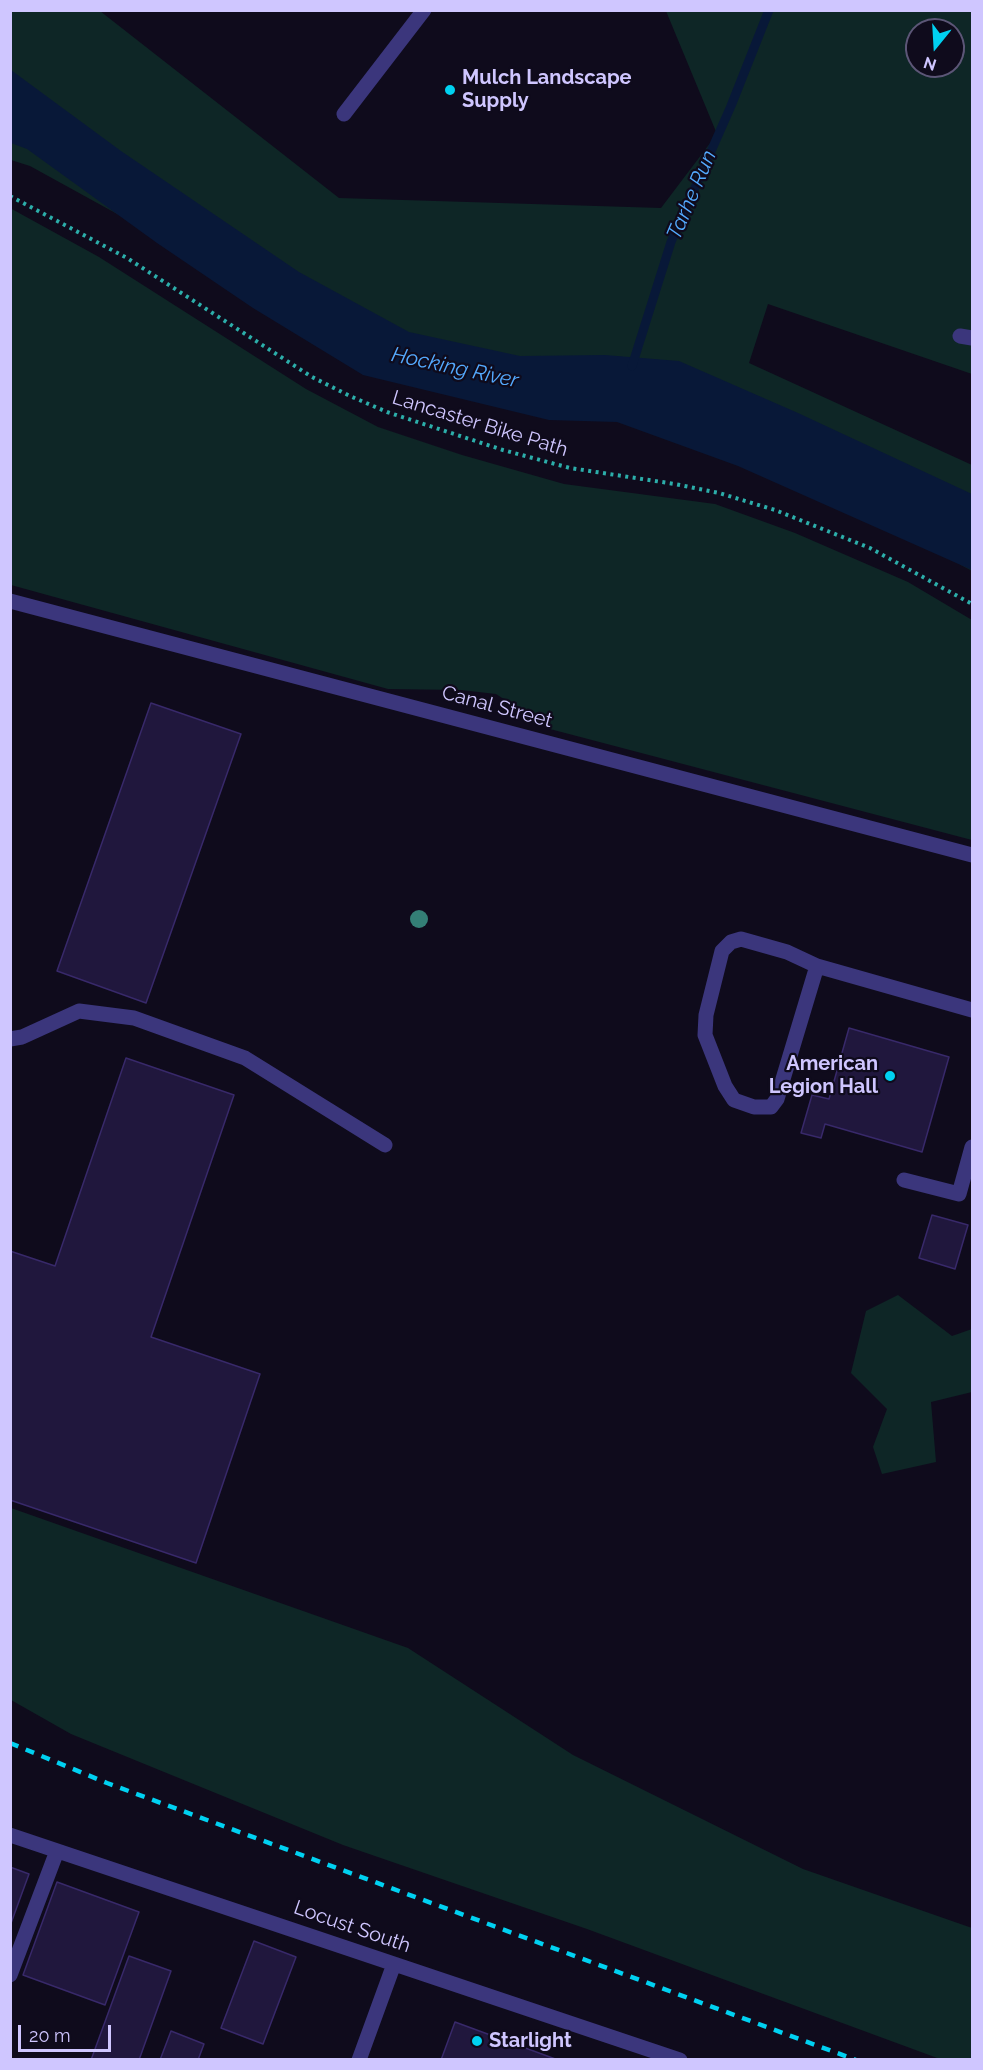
<!DOCTYPE html>
<style>
body{margin:0}
#map{position:relative;width:983px;height:2070px;overflow:hidden;background:#0f0b1c;font-family:Raleway,sans-serif}
canvas{display:block}
.frame{position:absolute;inset:0;border:12px solid #cfc6ff;pointer-events:none}
.north{position:absolute;left:905px;top:18px;width:60px;height:60px;box-sizing:border-box;background:#0f0b1c;border:2px solid #5c5677;border-radius:50%;rotate:198deg;font-size:16px;font-weight:700;line-height:24px;text-align:center;color:#cfc6ff}
.north::after{content:'';display:block;margin:auto;width:21px;height:27px;background:#00d1f1;clip-path:polygon(50% 0,100% 100%,50% 72%,0 100%)}
.scale{position:absolute;left:18px;top:2025px;width:93px;height:27px;box-sizing:border-box;border:3px solid #cfc6ff;border-top:0;padding-left:8px;font-size:18px;line-height:21px;white-space:nowrap;color:#cfc6ff;-webkit-text-stroke:4px #0f0b1c;paint-order:stroke}
</style>
<div id="map">
<canvas width="983" height="2070"></canvas>
<div class="frame"></div>
<div class="north">N</div>
<div class="scale">20 m</div>
</div>
<script>
const ctx = document.querySelector('canvas').getContext('2d');
ctx.lineJoin = 'round';
function fillPath(path, color) {
  ctx.fillStyle = color;
  ctx.fill(path, 'evenodd');
}
function poly(rows) {
  const path = new Path2D();
  for (const r of rows) {
    path.moveTo(r[0], r[1]);
    for (let i = 2; i < r.length; i += 2) path.lineTo(r[i], r[i + 1]);
  }
  return path;
}
function strokePath(path, color, width, dash) {
  ctx.strokeStyle = color;
  ctx.lineWidth = width;
  ctx.lineCap = dash ? 'butt' : 'round';
  ctx.setLineDash(dash || []);
  ctx.stroke(path);
}
function write(font, color, halo, rows, align = 'center') {
  ctx.font = font + ' Raleway,sans-serif';
  ctx.lineWidth = 4.5;
  ctx.setLineDash([]);
  ctx.textBaseline = 'middle';
  ctx.strokeStyle = halo;
  ctx.fillStyle = color;
  for (const [text, x, y, turn = 0] of rows) {
    ctx.save();
    ctx.translate(x, y);
    ctx.rotate((+turn || 0) * Math.PI / 180);
    ctx.textAlign = isNaN(turn) ? turn : align;
    if (halo) ctx.strokeText(text, 0, 0);
    ctx.fillText(text, 0, 0);
    ctx.restore();
  }
}
const green = poly([
 [10,11,100,11,339,198,661,208,717,134,666,11,972,11,972,374,768,304,749,363,972,465,972,571,681,413,397,368,30,166,11,160],
 [917,30,953,30,953,66,917,66],
 [10,208,99,257,306,389,378,427,462,455,564,484,715,504,795,533,908,582,972,620,972,840,550,729,496,694,461,690,388,689,11,585],
 [898,1295,952,1336,972,1329,972,1392,931,1402,936,1462,882,1474,873,1447,887,1409,851,1373,866,1311],
 [11,1508,408,1648,573,1755,803,1869,972,1928,972,2059,940,2059,587,1929,343,1845,71,1734,11,1700]
]);
const water = poly([
 [11,70,121,151,299,272,409,332,520,356,605,355,679,361,798,413,972,494,972,570,738,466,617,422,549,420,363,375,253,308,157,243,27,149,11,143]
]);
const stream = poly([
 [632,366,671,242,731,106,769,10]
]);
const building = poly([
 [151,703,241,734,146,1003,57,971,151,703],
 [849,1028,949,1057,922,1152,825,1124,821,1138,801,1133,812,1095,829,1099,849,1028],
 [126,1058,234,1095,151,1337,260,1374,196,1563,10,1500,10,1251,55,1266,126,1058],
 [932,1215,968,1225,955,1269,919,1258,932,1215],
 [10,1867,29,1874,10,1926,10,1867],
 [57,1882,139,1912,105,2005,23,1975,57,1882],
 [254,1941,296,1957,263,2044,221,2028,254,1941],
 [129,1956,171,1971,139,2060,91,2060,129,1956],
 [455,2022,558,2060,441,2060,455,2022],
 [171,2031,204,2044,198,2060,160,2060,171,2031]
]);
const path = poly([
 [10,196,127,258,312,377,350,396,387,412,503,450,570,468,675,484,719,493,775,510,870,548,972,604]
]);
const minor = poly([
 [344,114,424,10],
 [960,336,972,338],
 [10,601,972,855],
 [817,966,777,1099,771,1107,754,1107,734,1100,725,1086,705,1035,706,1015,722,951,731,942,741,939,787,952,817,966,972,1010],
 [10,1039,22,1037,79,1011,134,1018,245,1058,385,1145],
 [904,1180,959,1194,972,1147],
 [10,1835,680,2060],
 [10,1975,57,1851],
 [359,2060,394,1964]
]);
const rail = poly([
 [10,1743,107,1783,856,2060]
]);
const trees = [
 [419,919]
];
const markers = [
 [450,90,6,"#00d1f1"],
 [890,1076,6,"#00d1f1"],
 [477,2041,6,"#00d1f1"]
];
const poiNames = [
 ["Mulch Landscape",462,78],
 ["Supply",462,101],
 ["American",878,1064,"right"],
 ["Legion Hall",878,1087,"right"],
 ["Starlight",489,2041]
];
const streetNames = [
 ["Lancaster Bike Path",480,424,17],
 ["Canal Street",497,707,15],
 ["Locust South",352,1927,19]
];
const waterNames = [
 ["Tarhe Run",692,195,-67],
 ["Hocking River",455,368,12]
];
fillPath(green, '#0e2626');
fillPath(water, '#081838');
strokePath(stream, '#081838', 9);
fillPath(building, '#20173d');
strokePath(building, '#38296a', 1.5);
strokePath(path, '#2caeaa', 4, [3, 4.5]);
strokePath(minor, '#3b367c', 15);
strokePath(rail, '#00d1f1', 4.5, [9, 8]);
ctx.fillStyle = '#347f76';
for (const [x, y] of trees) {
  ctx.beginPath();
  ctx.arc(x, y, 9, 0, 2 * Math.PI);
  ctx.fill();
}
for (const [x, y, r, color] of markers) {
  const dot = new Path2D();
  dot.arc(x, y, r, 0, 2 * Math.PI);
  ctx.fillStyle = color;
  ctx.fill(dot);
  strokePath(dot, '#0f0b1c', 2);
}
write('bold 20px', '#cfc6ff', '#0f0b1c', poiNames, 'left');
write('20px', '#cfc6ff', '#0f0b1c', streetNames);
write('italic 21px', '#54aaff', '#0f0b1c', waterNames);
</script>
